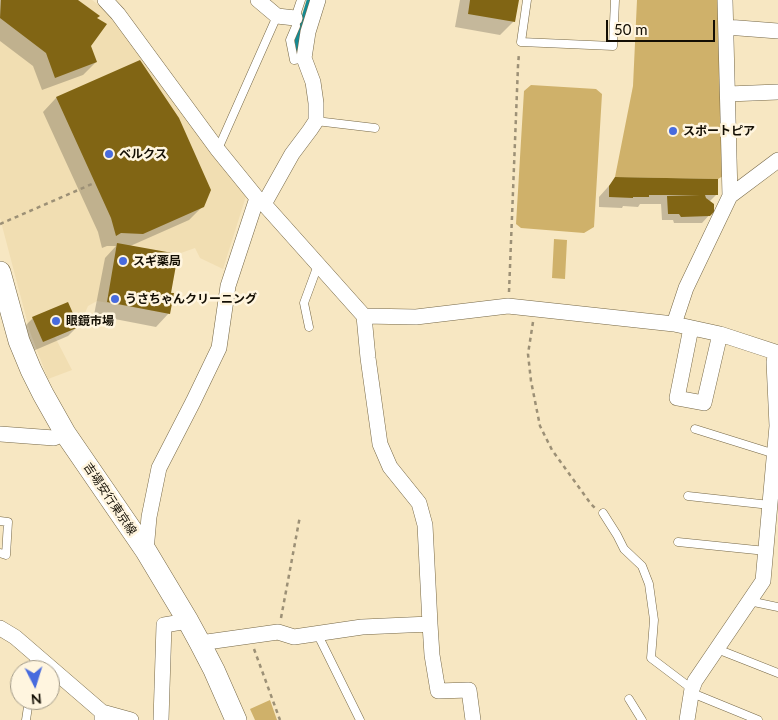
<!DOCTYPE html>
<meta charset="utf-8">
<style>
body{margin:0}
#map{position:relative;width:778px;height:720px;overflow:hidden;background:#f7e7c2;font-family:Lato,sans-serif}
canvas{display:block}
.north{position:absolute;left:10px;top:660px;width:50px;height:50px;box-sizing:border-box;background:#fff5df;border:1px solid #a19987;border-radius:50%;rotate:175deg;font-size:14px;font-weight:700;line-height:20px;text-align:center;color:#130e03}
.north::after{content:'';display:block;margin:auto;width:18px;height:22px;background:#486bde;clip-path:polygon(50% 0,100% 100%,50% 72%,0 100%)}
.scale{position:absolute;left:606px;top:20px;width:109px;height:22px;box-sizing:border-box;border:2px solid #130e03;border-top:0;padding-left:6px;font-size:15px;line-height:18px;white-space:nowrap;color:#130e03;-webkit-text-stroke:4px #fff5df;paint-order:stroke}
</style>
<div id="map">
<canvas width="778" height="720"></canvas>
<div class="north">N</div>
<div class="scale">50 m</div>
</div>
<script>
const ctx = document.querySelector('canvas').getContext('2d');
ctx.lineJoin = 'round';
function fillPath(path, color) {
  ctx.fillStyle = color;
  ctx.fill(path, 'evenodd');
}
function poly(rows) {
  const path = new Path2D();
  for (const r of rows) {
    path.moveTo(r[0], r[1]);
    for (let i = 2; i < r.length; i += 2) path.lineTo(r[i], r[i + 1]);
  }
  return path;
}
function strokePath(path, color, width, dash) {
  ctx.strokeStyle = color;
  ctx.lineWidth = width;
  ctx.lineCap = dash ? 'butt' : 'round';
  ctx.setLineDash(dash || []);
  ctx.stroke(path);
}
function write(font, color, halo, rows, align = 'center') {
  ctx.font = font + ' Lato,"Noto Sans JP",sans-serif';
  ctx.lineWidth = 5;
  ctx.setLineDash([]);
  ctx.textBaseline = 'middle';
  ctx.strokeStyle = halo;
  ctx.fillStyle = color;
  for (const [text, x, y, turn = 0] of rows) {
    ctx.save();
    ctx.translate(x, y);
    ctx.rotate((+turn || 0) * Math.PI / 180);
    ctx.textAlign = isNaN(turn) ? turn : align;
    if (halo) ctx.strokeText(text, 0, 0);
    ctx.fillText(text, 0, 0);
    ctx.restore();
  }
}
const built = poly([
 [0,0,92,0,118,20,247,193,223,269,200,258,195,248,178,254,171,292,174,293,170,314,97,301,88,306,79,327,55,337,72,370,48,379,30,332,0,218]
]);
const green = poly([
 [637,0,720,0,723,176,718,179,615,177,633,86],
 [531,85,596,89,602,94,594,227,584,233,521,228,516,224,524,91],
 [554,239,567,240,565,279,552,278],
 [270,700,277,720,255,720,250,709]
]);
const shadow = poly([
 [0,0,76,0,96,18,90,46,96,62,83,75,42,90,33,66,0,41],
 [460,0,518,0,514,21,500,35,455,27],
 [140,62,203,206,189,220,128,247,170,294,169,313,156,327,94,315,105,258,116,246,107,246,102,248,98,232,43,112,56,98],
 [616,178,717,194,709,202,713,211,702,223,674,223,673,220,662,220,661,204,640,204,638,207,623,206,622,208,599,207,599,197],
 [33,318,78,326,68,336,33,351,23,328]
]);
const stream = poly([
 [298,50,297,40,309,0]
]);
const building = poly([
 [1,0,78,0,100,16,97,18,107,24,91,46,97,62,55,78,46,53,0,18],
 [470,0,519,0,515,22,468,14],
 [140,60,179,118,211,190,204,207,143,234,121,233,116,236,111,218,56,97],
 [615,177,718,179,718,195,705,195,706,198,714,204,714,212,710,216,681,217,679,214,668,214,667,196,700,195,649,195,649,197,633,197,633,198,609,197,609,186],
 [117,243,178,254,171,293,174,293,170,314,107,302],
 [68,302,79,327,43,342,32,317]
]);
const path = poly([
 [0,224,92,184],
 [509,292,518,66,519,53],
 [533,322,528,354,531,381,540,426,552,450,591,504,595,508],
 [281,618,300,516],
 [254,649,280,720]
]);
const lane = poly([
 [301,0,295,18,296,26,290,40,294,60,304,58],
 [527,0,521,42,613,46,615,0],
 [316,121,375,128],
 [218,149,277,16],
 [309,327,304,303,318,265],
 [695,429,775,454],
 [688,496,770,505],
 [603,513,617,535,624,549,642,566,649,584,654,620,651,658,692,689],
 [0,521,8,522,6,555,0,553],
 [678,542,766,551],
 [749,601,778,607],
 [317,633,360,720],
 [717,649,778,673],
 [33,670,35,655],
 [692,693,758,720],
 [629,699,642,720],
 [26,720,29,700]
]);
const street = poly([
 [105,0,118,14,218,150,257,198,264,204,364,316,416,317,508,306,674,324,720,334,778,353],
 [258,0,277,16,295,18],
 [726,27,778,31],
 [728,94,778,92],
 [730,196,778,160],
 [264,204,292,154,310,130,316,121,316,103,313,82,304,58,308,32,318,0],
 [364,316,368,358,380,444,390,467,419,503,425,525,430,624,432,655,438,691,469,690,473,720],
 [674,324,686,288,730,196,725,0],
 [691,328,677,398,704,403,720,334],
 [0,434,54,438,65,433],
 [146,551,149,517,159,468,193,402,219,348,228,286,257,198],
 [0,628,15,637,102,712,102,720],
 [200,643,278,632,294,637,362,627,430,624],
 [102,712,131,720],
 [161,720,164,625,188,621],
 [687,720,692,689,695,681,763,581,777,426,774,362,776,352]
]);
const secondary = poly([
 [0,272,19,341,31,370,43,394,65,433,146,551,188,621,200,643,214,670,236,720]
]);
const markers = [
 [673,131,5,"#486bde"],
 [109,154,5,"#486bde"],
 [123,261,5,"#486bde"],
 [115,299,5,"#486bde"],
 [56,321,5,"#486bde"]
];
const poiNames = [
 ["スポートピア",683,131],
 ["ベルクス",119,154],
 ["スギ薬局",133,261],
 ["うさちゃんクリーニング",125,299],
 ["眼鏡市場",66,321]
];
const streetNames = [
 ["吉場安行東京線",110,499,56]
];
fillPath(built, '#f1deb2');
fillPath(green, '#cfb16a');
fillPath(shadow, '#0003');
strokePath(stream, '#158a93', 4.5);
fillPath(building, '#816514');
strokePath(lane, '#756746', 9);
strokePath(street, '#756746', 16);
strokePath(secondary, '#756746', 22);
strokePath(path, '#9c9076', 2.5, [4, 4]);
strokePath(lane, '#fff', 8);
strokePath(street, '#fff', 15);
strokePath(secondary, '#fff', 21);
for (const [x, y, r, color] of markers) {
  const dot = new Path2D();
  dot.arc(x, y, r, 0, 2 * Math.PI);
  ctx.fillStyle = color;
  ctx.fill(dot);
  strokePath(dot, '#fff5df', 2);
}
write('bold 12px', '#130e03', '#fff5df', poiNames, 'left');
write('12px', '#130e03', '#fff5df', streetNames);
</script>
